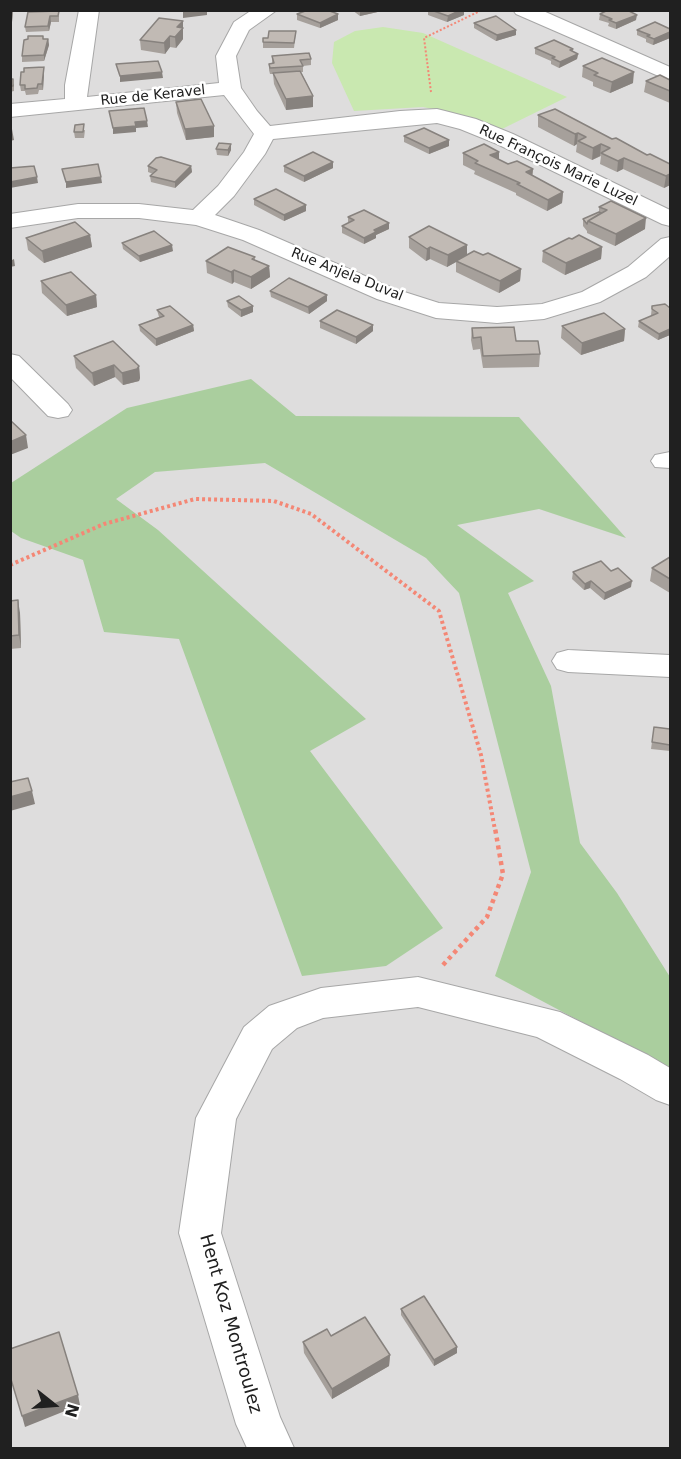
<!DOCTYPE html>
<meta charset="utf-8">
<style>
body{margin:0}
#map{position:relative;width:681px;height:1459px;overflow:hidden;background:#f0eee7;font-family:"DejaVu Sans",sans-serif}
canvas{display:block}
.frame{position:absolute;inset:0;border:12px solid #202020;pointer-events:none}
.north{position:absolute;left:24px;top:1375px;width:60px;height:60px;-webkit-text-stroke:4px #fff;paint-order:stroke;rotate:107deg;font-size:16px;font-weight:700;line-height:24px;text-align:center;color:#202020}
.north::after{content:'';display:block;margin:auto;width:21px;height:27px;background:#202020;clip-path:polygon(50% 0,100% 100%,50% 72%,0 100%)}
</style>
<div id="map">
<canvas width="681" height="1459"></canvas>
<div class="frame"></div>
<div class="north">N</div>
</div>
<script>
const ctx = document.querySelector('canvas').getContext('2d');
ctx.lineJoin = 'round';
function fillPath(path, color) {
  ctx.fillStyle = color;
  ctx.fill(path, 'evenodd');
}
function poly(rows) {
  const path = new Path2D();
  for (const r of rows) {
    path.moveTo(r[0], r[1]);
    for (let i = 2; i < r.length; i += 2) path.lineTo(r[i], r[i + 1]);
  }
  return path;
}
function strokePath(path, color, width, dash) {
  ctx.strokeStyle = color;
  ctx.lineWidth = width;
  ctx.lineCap = dash ? 'butt' : 'round';
  ctx.setLineDash(dash || []);
  ctx.stroke(path);
}
function write(font, color, halo, rows, align = 'center') {
  ctx.font = font + ' "DejaVu Sans",sans-serif';
  ctx.lineWidth = 5;
  ctx.setLineDash([]);
  ctx.textBaseline = 'middle';
  ctx.strokeStyle = halo;
  ctx.fillStyle = color;
  for (const [text, x, y, turn = 0] of rows) {
    ctx.save();
    ctx.translate(x, y);
    ctx.rotate((+turn || 0) * Math.PI / 180);
    ctx.textAlign = isNaN(turn) ? turn : align;
    if (halo) ctx.strokeText(text, 0, 0);
    ctx.fillText(text, 0, 0);
    ctx.restore();
  }
}
const residential = poly([
 [11,11,670,11,670,1448,11,1448]
]);
const grass = poly([
 [383,27,423,33,567,97,500,130,471,117,423,107,354,111,332,63,334,42,355,31]
]);
const forest = poly([
 [251,379,296,416,519,417,626,538,539,509,457,525,534,581,508,593,551,686,580,843,617,893,670,977,670,1069,495,976,531,872,459,593,426,558,265,463,155,472,116,499,158,530,366,719,310,751,443,928,386,966,302,976,179,639,104,632,83,560,21,538,11,531,11,483,127,408]
]);
const pathFar2 = poly([
 [431,92,424,38,482,10]
]);
const pathFar1 = poly([
 [10,565,104,524,195,499,274,501,311,514,439,611,481,755,495,830]
]);
const path = poly([
 [443,965,487,917,503,874,495,828]
]);
const street = poly([
 [79,10,99,10,87,97,219,83,216,56,234,22,252,10,277,10,249,30,236,56,241,88,257,111,270,126,400,111,437,109,445,111,476,119,513,134,670,210,670,226,662,224,497,144,460,129,437,123,273,139,265,154,234,196,215,215,259,230,395,289,439,303,497,307,542,304,582,292,628,267,661,239,670,237,670,256,646,277,600,302,544,319,497,323,436,318,377,299,243,240,196,225,139,218,78,218,10,228,10,214,78,204,139,204,193,210,218,186,244,152,254,134,224,95,10,117,10,104,65,99,65,85,79,10],
 [513,10,541,10,670,67,670,81,516,14,513,10],
 [10,354,19,356,68,404,72,410,68,416,58,418,48,416,10,377,10,354],
 [670,452,670,468,655,467,651,461,655,455,670,452],
 [568,650,670,655,670,677,568,672,557,669,552,661,557,653,568,650],
 [418,977,560,1012,648,1055,670,1068,670,1105,656,1100,620,1079,537,1037,418,1007,323,1018,297,1028,272,1049,236,1119,221,1233,280,1417,294,1448,247,1448,236,1424,179,1233,196,1118,244,1027,269,1006,321,988,418,977]
]);
const wall = poly([
 [10,10,13,10,12,22,10,22],
 [352,10,382,10,382,11,360,16],
 [425,10,464,10,464,15,447,22,428,15,428,12],
 [28,12,59,16,59,22,51,22,49,31,26,32,25,27],
 [297,14,338,20,320,28,297,20],
 [600,14,636,20,616,29,608,26,609,23,599,20],
 [183,21,183,39,176,48,170,47,165,54,141,50,140,40],
 [474,23,516,35,496,41,474,28],
 [670,29,670,38,653,45,646,42,646,39,637,35,637,30],
 [296,31,294,48,263,48,263,42,268,38],
 [48,39,49,45,44,61,22,62,22,56],
 [535,48,573,49,573,52,578,54,577,59,559,68,551,64,551,61,535,54],
 [272,56,311,59,311,65,303,66,303,72,301,72,313,96,313,107,286,110,274,84,273,74,270,74,269,70,269,64,272,63],
 [583,66,633,83,610,93,593,86,593,82,582,77],
 [44,67,44,73,43,90,39,90,38,94,26,95,25,91,21,91,20,85],
 [10,79,14,85,14,91,10,92],
 [670,80,670,103,644,92,646,81],
 [176,102,214,126,214,137,186,140,177,113],
 [538,115,612,139,647,155,670,164,670,185,664,188,623,169,617,172,600,164,601,156,592,160,576,152,577,144,574,146,538,127],
 [85,130,84,138,75,138,74,132],
 [404,136,449,146,429,154,404,142],
 [231,144,231,150,228,156,217,155,216,149],
 [499,152,499,160,508,164,533,169,532,175,563,192,562,203,547,211,516,195,516,193,474,174,475,171,463,165,463,153],
 [148,166,191,166,192,172,175,188,151,182,150,176,153,174,148,172],
 [284,166,333,168,304,182,284,172],
 [254,199,306,211,284,221,254,205],
 [599,207,645,229,615,246,587,233,587,231,583,226,583,219,599,212],
 [348,217,389,223,389,229,376,235,376,238,364,244,342,233,342,226,348,223],
 [90,235,92,247,44,263,28,250,26,238],
 [409,237,467,245,467,255,483,255,521,269,520,281,499,293,456,272,456,262,447,267,430,259,426,261,409,248],
 [572,239,602,247,601,259,565,275,542,262,543,251],
 [122,243,173,251,140,262,123,249],
 [255,257,255,260,269,266,270,277,251,289,234,282,232,284,207,273,206,261],
 [41,281,96,295,97,307,67,316,42,293],
 [270,291,327,295,327,301,309,314,271,297],
 [227,301,253,312,241,317,228,307],
 [652,306,670,308,670,335,658,340,638,327,639,321,652,316,651,315],
 [157,310,193,325,194,331,156,346,140,331,139,325,159,317],
 [320,321,373,331,356,344,320,328],
 [562,326,625,329,624,341,581,355,561,338],
 [472,328,516,341,540,354,539,367,483,368,480,349,473,350,471,340],
 [74,356,139,366,140,378,139,381,123,385,115,377,94,386,76,368],
 [670,557,670,593,650,581,652,568],
 [611,571,631,587,604,600,590,588,584,590,572,579,573,572],
 [10,601,20,613,21,648,10,649],
 [654,727,670,729,670,751,651,749],
 [401,1309,457,1347,457,1353,434,1366,401,1315],
 [331,1336,390,1355,389,1366,332,1399,304,1353,303,1342]
]);
const shadedWall = poly([
 [11,10,13,10,13,12,12,22],
 [195,10,207,10,207,15,183,18,183,12],
 [382,10,382,11,360,16,360,11],
 [461,10,464,10,464,15,447,22,448,16],
 [338,14,338,20,320,28,320,23],
 [637,15,636,20,616,29,616,23],
 [50,16,51,22,49,31,48,26],
 [183,21,183,39,176,48,175,37,177,27],
 [516,30,516,35,496,41,497,35],
 [670,32,670,38,653,45,654,39],
 [170,36,170,47,165,54,164,43],
 [48,39,49,45,44,61,44,55],
 [578,54,577,59,559,68,560,62],
 [44,67,44,73,43,90,42,84],
 [162,72,163,78,120,82,120,76],
 [634,72,633,83,610,93,612,82],
 [313,96,313,107,286,110,286,99],
 [147,121,148,127,136,128,136,132,113,134,113,128,135,122],
 [214,126,214,137,186,140,185,129],
 [10,129,12,129,14,140,10,141],
 [578,133,577,144,574,146,575,134],
 [449,140,449,146,429,154,429,148],
 [231,144,231,150,228,156,228,150],
 [601,144,600,156,592,160,593,148],
 [499,152,499,163,490,155],
 [624,158,623,169,617,172,618,161],
 [333,162,333,168,304,182,304,176],
 [191,166,192,172,175,188,175,182],
 [533,169,532,180,526,172],
 [670,174,670,185,664,188,666,176],
 [37,177,38,183,10,188,10,182],
 [101,177,102,183,66,188,66,182],
 [563,192,562,203,547,211,548,200],
 [306,205,306,211,284,221,284,215],
 [646,218,645,229,615,246,616,234],
 [389,223,389,229,376,235,376,238,364,244,364,238,374,230],
 [90,235,92,247,44,263,42,251],
 [172,245,173,251,140,262,139,256],
 [467,245,467,256,456,261,456,262,447,267,448,255],
 [430,247,430,259,426,261,427,249],
 [602,247,601,259,565,275,566,263],
 [14,259,15,266,10,267,10,261],
 [269,266,270,277,251,289,251,277],
 [521,269,520,281,499,293,500,281],
 [234,270,234,282,232,284,231,272],
 [96,295,97,307,67,316,66,305],
 [327,295,327,301,309,314,308,307],
 [253,306,253,312,241,317,241,310],
 [193,325,194,331,156,346,156,339],
 [373,325,373,331,356,344,356,337],
 [625,329,624,341,581,355,582,343],
 [670,329,670,335,658,340,659,334],
 [114,365,115,377,94,386,92,373],
 [139,366,140,378,139,381,123,385,122,373],
 [26,435,28,448,10,455,10,442],
 [591,581,590,588,584,590,585,584],
 [632,581,631,587,604,600,605,593],
 [18,600,20,613,21,648,19,635],
 [32,791,35,804,10,811,10,797],
 [457,1347,457,1353,434,1366,434,1360],
 [390,1355,389,1366,332,1399,332,1389],
 [78,1395,80,1405,25,1427,22,1416]
]);
const building = poly([
 [308,10,327,10,338,14,320,23,297,14,308,10],
 [431,10,461,10,448,16,431,10],
 [608,10,627,10,637,15,616,23,609,20,612,19,600,14,608,10],
 [59,11,58,16,50,16,48,26,25,27,28,12,59,11],
 [496,16,516,30,497,35,474,23,496,16],
 [159,18,183,21,177,27,183,28,175,37,170,36,164,43,140,40,159,18],
 [655,22,670,29,670,32,654,39,647,36,650,35,637,30,655,22],
 [269,31,296,31,294,43,263,42,263,38,268,38,269,31],
 [28,36,43,36,43,39,48,39,44,55,22,56,24,40,28,39,28,36],
 [554,40,573,49,570,50,578,54,560,62,552,58,555,57,535,48,554,40],
 [309,53,311,59,300,60,303,66,270,68,269,64,274,63,272,56,309,53],
 [602,58,634,72,612,82,594,75,598,73,583,66,602,58],
 [158,61,162,72,120,76,116,64,158,61],
 [44,67,42,84,38,84,37,88,25,89,25,85,20,85,21,72,24,72,24,68,44,67],
 [300,71,313,96,286,99,273,73,300,71],
 [660,75,670,80,670,91,646,81,660,75],
 [10,79,13,79,13,86,10,86,10,79],
 [201,99,214,126,185,129,176,102,201,99],
 [144,108,147,121,135,122,136,126,113,128,109,111,144,108],
 [555,109,612,139,616,138,647,155,650,154,670,164,670,174,666,176,624,158,618,161,601,153,610,148,601,144,593,148,578,141,586,137,578,133,575,134,538,115,555,109],
 [84,124,83,132,74,132,75,125,84,124],
 [424,128,449,140,429,148,404,136,424,128],
 [219,143,231,144,228,150,216,149,219,143],
 [484,144,499,152,490,155,508,164,517,161,533,169,526,172,563,192,548,200,517,184,520,183,475,163,478,161,463,153,484,144],
 [313,152,333,162,304,176,284,166,313,152],
 [161,157,191,166,175,182,150,176,157,170,148,166,156,158,161,157],
 [98,164,101,177,66,182,62,169,98,164],
 [34,166,37,177,10,182,10,168,34,166],
 [276,189,306,205,284,215,254,199,276,189],
 [611,201,646,218,616,234,588,221,607,210,599,207,611,201],
 [364,210,389,223,374,230,376,232,364,238,342,226,354,220,348,217,364,210],
 [599,212,601,213,588,221,587,224,583,219,599,212],
 [75,222,90,235,42,251,26,238,75,222],
 [429,226,467,245,448,255,430,247,427,249,409,237,429,226],
 [154,231,172,245,139,256,122,243,154,231],
 [579,235,602,247,566,263,543,251,569,238,572,239,579,235],
 [228,247,255,257,252,259,269,266,251,277,234,270,231,272,206,261,228,247],
 [474,251,483,255,488,253,521,269,500,281,456,261,474,251],
 [71,272,96,295,66,305,41,281,71,272],
 [289,278,327,295,308,307,270,291,289,278],
 [239,296,253,306,241,310,227,301,239,296],
 [665,304,670,308,670,329,659,334,639,321,658,313,652,309,652,306,665,304],
 [170,306,193,325,156,339,139,325,164,316,157,310,170,306],
 [337,310,373,325,356,337,320,321,337,310],
 [604,313,625,329,582,343,562,326,604,313],
 [514,327,516,341,538,341,540,354,483,356,481,337,473,338,472,328,514,327],
 [113,341,139,366,137,369,122,373,114,365,92,373,74,356,113,341],
 [10,420,26,435,10,442,10,420],
 [670,557,670,579,652,568,670,557],
 [601,561,611,571,618,568,632,581,605,593,591,581,585,584,573,572,601,561],
 [18,600,19,635,10,636,10,601,18,600],
 [654,727,670,729,670,745,652,742,654,727],
 [28,778,32,791,10,797,10,782,28,778],
 [424,1296,457,1347,434,1360,401,1309,424,1296],
 [365,1317,390,1355,332,1389,303,1342,327,1329,331,1336,365,1317],
 [59,1332,78,1395,22,1416,10,1376,10,1349,59,1332]
]);
const farStreetnames = [
 ["Rue de Keravel",153,96,-6],
 ["Rue François Marie Luzel",558,166,25],
 ["Rue Anjela Duval",347,275,22]
];
const nearStreetnames = [
 ["Hent Koz Montroulez",230,1324,74]
];
fillPath(residential, '#dedddd');
fillPath(grass, '#c9e8b0');
fillPath(forest, '#aace9e');
strokePath(street, '#a7a7a7', 2);
strokePath(pathFar2, '#f48775', 2, [2, 2]);
strokePath(pathFar1, '#f48775', 4, [3, 3]);
strokePath(path, '#f48775', 4.5, [4, 4]);
fillPath(street, '#fff');
fillPath(wall, '#a6a09b');
fillPath(shadedWall, '#87827e');
fillPath(building, '#c1bab4');
strokePath(building, '#87827e', 1.5);
write('14px', '#202020', '#fff', farStreetnames);
write('18px', '#202020', '#fff', nearStreetnames);
</script>
